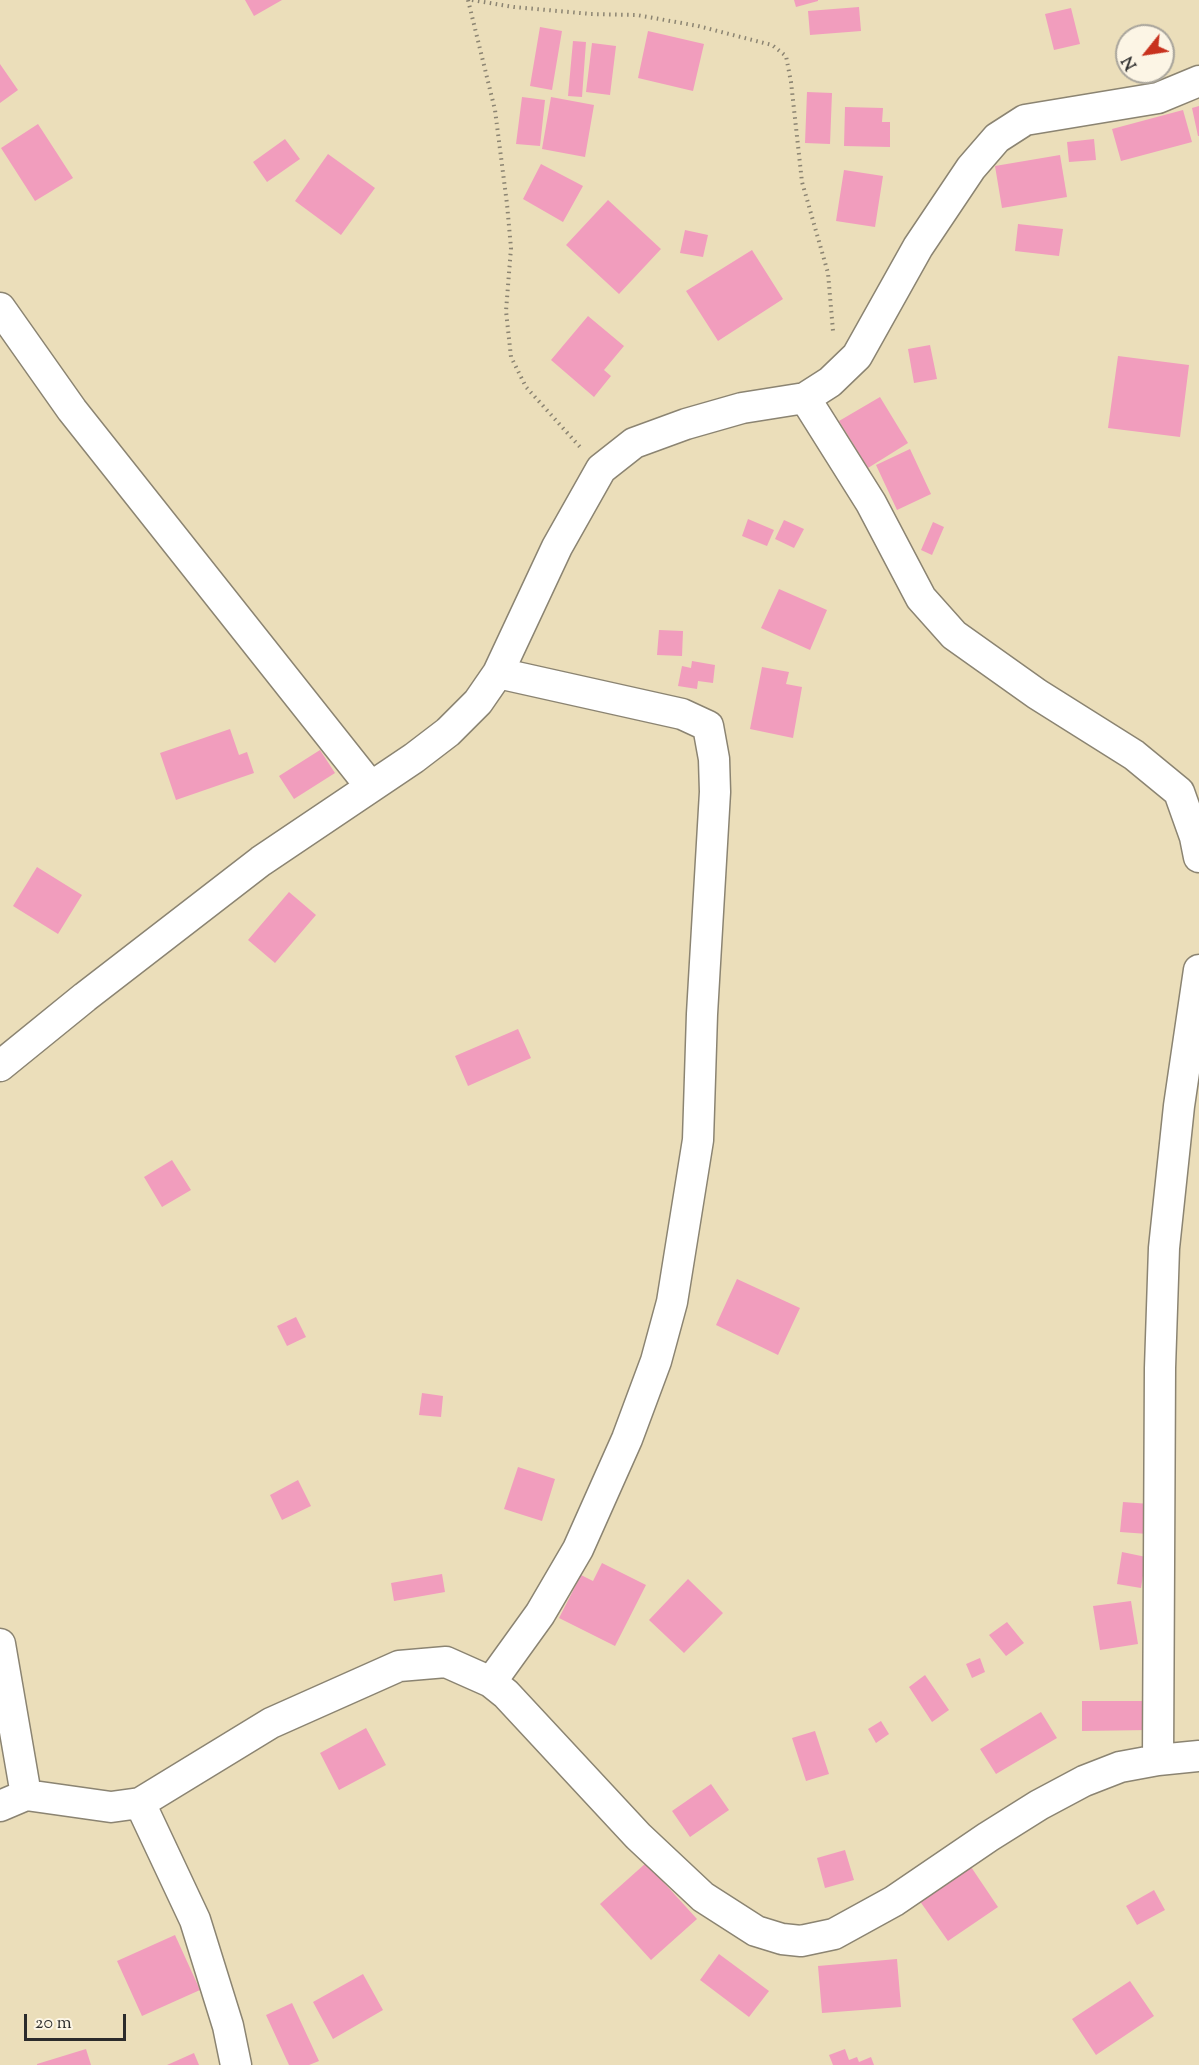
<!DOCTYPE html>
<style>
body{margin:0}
#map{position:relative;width:1199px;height:2065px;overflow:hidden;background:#ebdeba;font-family:"Sorts Mill Goudy",serif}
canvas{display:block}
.north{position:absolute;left:1115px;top:24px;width:60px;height:60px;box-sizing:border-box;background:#fcf5e5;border:2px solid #a8a49b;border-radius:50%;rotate:240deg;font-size:16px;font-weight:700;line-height:24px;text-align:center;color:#2b2b2b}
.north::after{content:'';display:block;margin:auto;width:21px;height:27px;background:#c8321e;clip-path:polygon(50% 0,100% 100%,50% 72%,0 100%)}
.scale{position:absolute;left:24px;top:2014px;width:102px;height:27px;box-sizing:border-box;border:3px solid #2b2b2b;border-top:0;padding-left:8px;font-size:18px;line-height:21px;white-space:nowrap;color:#2b2b2b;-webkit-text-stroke:4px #fcf5e5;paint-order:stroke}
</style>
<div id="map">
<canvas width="1199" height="2065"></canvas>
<div class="north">N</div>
<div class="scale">20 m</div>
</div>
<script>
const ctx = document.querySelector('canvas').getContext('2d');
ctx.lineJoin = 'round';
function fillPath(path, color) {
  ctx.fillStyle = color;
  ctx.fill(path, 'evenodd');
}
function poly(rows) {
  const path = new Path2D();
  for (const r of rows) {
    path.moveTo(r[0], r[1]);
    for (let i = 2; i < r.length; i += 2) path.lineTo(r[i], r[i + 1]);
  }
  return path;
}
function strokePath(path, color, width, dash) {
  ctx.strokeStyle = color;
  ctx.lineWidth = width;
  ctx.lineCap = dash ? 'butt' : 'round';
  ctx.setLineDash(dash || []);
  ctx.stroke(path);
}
const building = poly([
 [245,0,282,0,254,16],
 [794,0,818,0,818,1,796,7],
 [859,7,861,31,810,35,808,11],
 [1071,8,1080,44,1054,50,1045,14],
 [540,27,562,31,552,90,530,86],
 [648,31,704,44,693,91,638,78],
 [573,41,586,42,582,97,568,96],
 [592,43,616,46,610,95,586,92],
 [0,64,18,90,0,103],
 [807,92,832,93,830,144,805,143],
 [522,97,545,100,540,146,516,144],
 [551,97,594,105,585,157,542,149],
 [1199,106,1199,136,1198,136,1192,108],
 [845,107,883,108,882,122,890,122,890,147,844,146],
 [1183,110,1192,142,1121,161,1112,129],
 [38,124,73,178,35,201,1,148],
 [285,139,300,159,267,182,253,162],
 [1094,139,1096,160,1069,162,1067,142],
 [328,154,375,188,341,235,295,201],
 [1060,155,1067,197,1002,208,995,166],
 [541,164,583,186,563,222,523,199],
 [844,170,883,176,875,227,836,221],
 [608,200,661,249,619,294,566,245],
 [1018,224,1063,229,1059,256,1015,251],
 [685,230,708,235,703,257,680,253],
 [752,250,783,299,718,341,686,291],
 [588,316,624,346,604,370,611,376,594,397,551,360],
 [930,345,937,379,914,383,908,349],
 [1118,356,1189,365,1180,437,1108,428],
 [880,397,908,443,868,468,839,421],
 [910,449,931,494,897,510,876,465],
 [748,519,774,530,767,546,742,536],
 [784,520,804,529,794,548,775,539],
 [933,522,944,527,932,555,921,550],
 [779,589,827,610,810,650,761,628],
 [659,630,683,631,682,656,657,655],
 [692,661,715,665,713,683,698,681,697,689,678,686,682,666,691,668],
 [762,667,789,672,786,684,802,687,793,738,750,729],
 [230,729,239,755,247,752,254,773,176,800,160,753],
 [320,750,335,773,294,799,279,776],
 [37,867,82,895,58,934,13,906],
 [289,892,316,915,275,963,248,940],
 [518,1029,531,1058,468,1086,455,1056],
 [172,1160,191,1190,162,1207,144,1177],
 [737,1279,800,1308,778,1355,716,1325],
 [296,1317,306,1337,287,1346,277,1326],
 [422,1393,443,1396,441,1417,419,1415],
 [518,1467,555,1479,542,1521,504,1509],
 [298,1480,311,1506,282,1520,270,1495],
 [1123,1502,1150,1504,1148,1534,1120,1532],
 [1122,1552,1146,1557,1141,1588,1117,1584],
 [602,1563,646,1585,615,1646,559,1618,581,1575,593,1581],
 [442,1574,445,1592,394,1601,391,1583],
 [688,1579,723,1613,684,1653,649,1620],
 [1131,1601,1138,1644,1100,1650,1093,1606],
 [1007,1622,1024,1643,1006,1656,989,1635],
 [980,1658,985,1672,972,1678,966,1664],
 [925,1675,949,1710,932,1722,909,1687],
 [1082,1701,1150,1701,1150,1730,1082,1731],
 [1041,1712,1057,1738,996,1774,980,1749],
 [881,1721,889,1734,876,1743,868,1729],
 [366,1728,386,1765,339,1790,320,1753],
 [815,1731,829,1774,806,1781,792,1738],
 [711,1784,729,1810,690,1837,672,1811],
 [845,1850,854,1880,825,1888,817,1858],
 [963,1855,998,1907,948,1941,912,1890],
 [646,1863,697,1919,651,1960,600,1904],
 [1154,1890,1165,1910,1137,1925,1126,1906],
 [175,1935,200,1990,142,2016,117,1961],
 [719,1954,769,1991,749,2017,700,1980],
 [897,1959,901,2007,822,2013,818,1966],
 [363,1974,383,2010,333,2039,313,2002],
 [1130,1981,1154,2016,1096,2055,1072,2019],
 [292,2003,319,2061,309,2065,289,2065,266,2015],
 [86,2049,91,2065,37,2065,37,2064],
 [845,2049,849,2060,857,2057,859,2062,871,2057,874,2065,833,2065,829,2055],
 [194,2053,199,2065,167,2065]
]);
const path = poly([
 [468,0,495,110,507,204,511,248,506,311,511,357,526,387,580,447],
 [472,0,514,7,591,14,637,15,698,26,772,45,786,56,791,82,802,182,828,273,833,331]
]);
const street = poly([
 [0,308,72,410,371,787],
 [805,398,871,503,921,598,954,635,1037,694,1134,755,1179,792,1195,837,1199,857],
 [0,1066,85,997,261,861,414,758,448,732,478,702,498,673,557,547,601,469,634,443,686,424,742,408,805,398,830,382,857,356,918,247,971,168,997,138,1025,120,1158,98,1199,81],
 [0,1644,26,1795],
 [491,1682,540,1614,578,1549,627,1439,656,1361,672,1302,698,1140,702,1014,715,792,714,759,708,726,682,714,498,673],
 [1158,1760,1160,1368,1164,1248,1179,1106,1199,970],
 [140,1803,195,1920,228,2026,236,2065],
 [0,1806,26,1795,111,1807,140,1803,271,1723,399,1666,446,1662,491,1682,506,1694,638,1836,703,1897,756,1931,782,1939,801,1941,834,1934,894,1901,988,1837,1039,1805,1084,1781,1120,1767,1158,1760,1199,1756]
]);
fillPath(building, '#f19dbd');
strokePath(street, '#8b8472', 33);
strokePath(path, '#8b8472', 4, [1.5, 4.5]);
strokePath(street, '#fff', 30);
</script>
